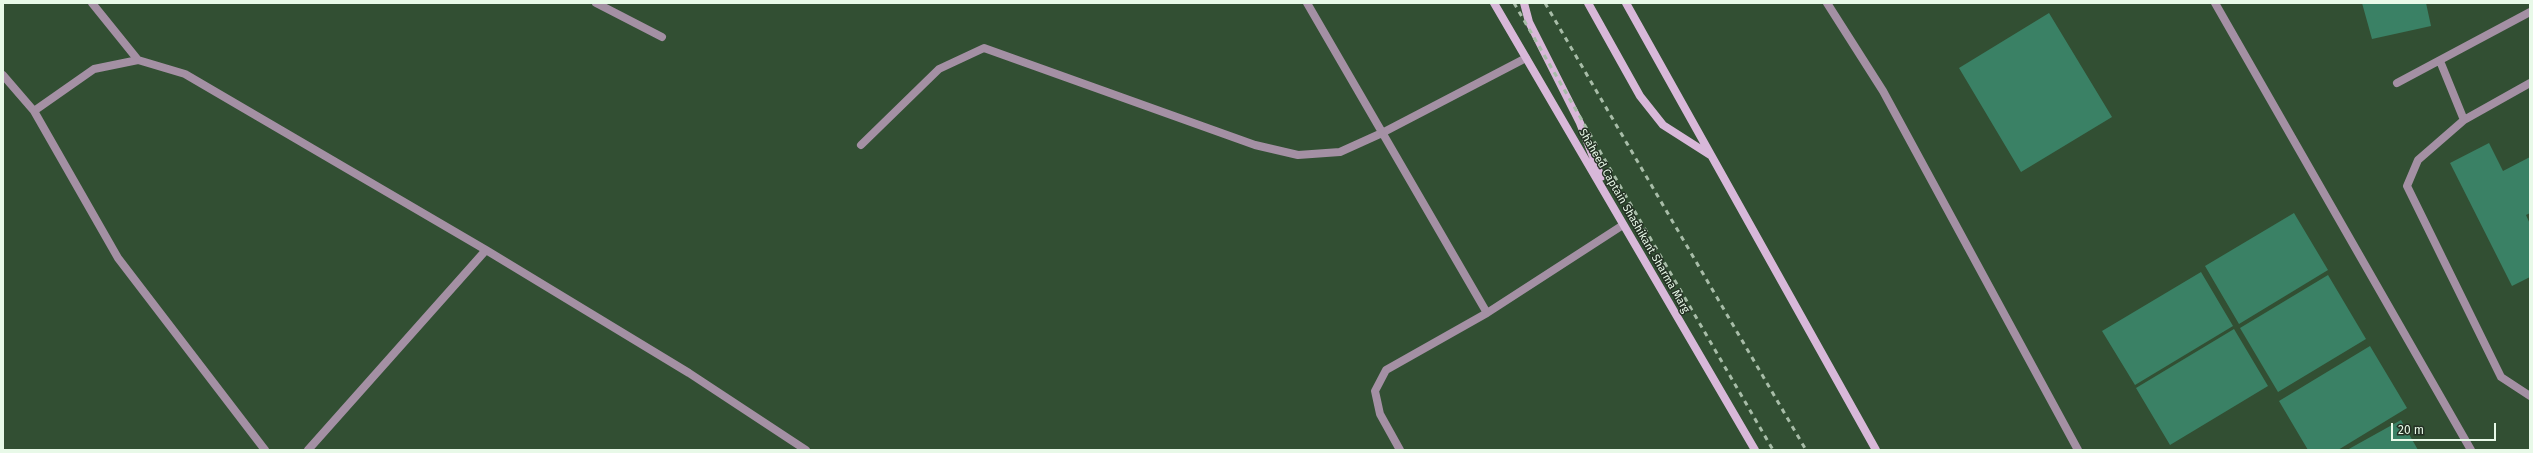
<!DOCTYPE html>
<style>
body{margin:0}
#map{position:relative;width:2533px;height:453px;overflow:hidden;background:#324f33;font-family:"Fira Sans",sans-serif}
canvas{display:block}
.frame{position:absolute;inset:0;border:4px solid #e8f9e8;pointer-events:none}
.scale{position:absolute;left:2391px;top:423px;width:105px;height:18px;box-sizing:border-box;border:2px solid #e8f9e8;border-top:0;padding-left:5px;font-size:12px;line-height:14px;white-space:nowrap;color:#e8f9e8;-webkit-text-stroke:3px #243124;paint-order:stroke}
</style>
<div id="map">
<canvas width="2533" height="453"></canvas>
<div class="frame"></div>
<div class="scale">20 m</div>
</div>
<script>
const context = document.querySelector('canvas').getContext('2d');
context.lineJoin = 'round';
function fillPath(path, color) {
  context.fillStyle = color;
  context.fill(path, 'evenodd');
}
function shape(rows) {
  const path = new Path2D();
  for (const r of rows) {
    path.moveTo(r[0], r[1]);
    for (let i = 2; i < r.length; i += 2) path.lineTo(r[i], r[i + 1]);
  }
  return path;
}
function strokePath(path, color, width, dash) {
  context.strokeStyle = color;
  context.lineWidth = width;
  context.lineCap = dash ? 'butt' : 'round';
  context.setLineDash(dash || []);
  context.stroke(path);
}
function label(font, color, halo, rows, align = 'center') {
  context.font = font + ' "Fira Sans",sans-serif';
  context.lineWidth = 3;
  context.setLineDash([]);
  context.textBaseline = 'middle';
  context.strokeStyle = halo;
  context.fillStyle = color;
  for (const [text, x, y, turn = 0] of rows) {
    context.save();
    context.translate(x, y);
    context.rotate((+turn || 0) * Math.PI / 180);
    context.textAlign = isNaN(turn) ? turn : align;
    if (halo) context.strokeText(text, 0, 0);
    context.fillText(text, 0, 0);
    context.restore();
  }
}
const building = shape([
 [2362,3,2426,3,2431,26,2372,39],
 [2049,13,2112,117,2021,172,1959,68],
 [2489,143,2503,171,2530,157,2530,213,2526,215,2530,224,2530,277,2512,286,2450,163],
 [2294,213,2328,270,2239,324,2205,266],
 [2201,272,2233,326,2135,385,2102,331],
 [2328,275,2366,339,2278,392,2240,328],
 [2234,329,2268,386,2170,445,2136,388],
 [2370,346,2407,408,2338,450,2308,450,2279,401],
 [2401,420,2418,450,2347,450]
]);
const street = shape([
 [92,3,138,60],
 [596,3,662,37],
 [1307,3,1487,313,1623,225],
 [1827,3,1883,91,2078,450],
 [2215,3,2471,450],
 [2440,61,2464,120],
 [3,75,34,111,118,258,265,450],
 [2397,83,2530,12],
 [2530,83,2464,120,2418,160,2407,186,2501,377,2530,396],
 [34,111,94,69,138,60,185,74,486,250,689,373,806,450],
 [861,145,939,69,984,48,1255,145,1298,155,1340,152,1382,133,1526,58],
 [308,450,486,250],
 [1400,450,1380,414,1375,391,1386,370,1487,313]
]);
const secondary = shape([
 [1494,3,1755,450],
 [1524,3,1529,22,1580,123,1601,177],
 [1588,3,1640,96,1663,125,1710,155],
 [1626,3,1876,450]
]);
const rail = shape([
 [1514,3,1773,450],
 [1545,3,1806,450]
]);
const streetNames = [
 ["Shaheed Captain Shashikant Sharma Marg",1634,221,60]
];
fillPath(building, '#3a8165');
strokePath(street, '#a490a4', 8);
strokePath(secondary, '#d8b8d9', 8);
strokePath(rail, '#a8bda8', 3, [5, 5]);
label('11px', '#e8f9e8', '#243124', streetNames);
</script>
